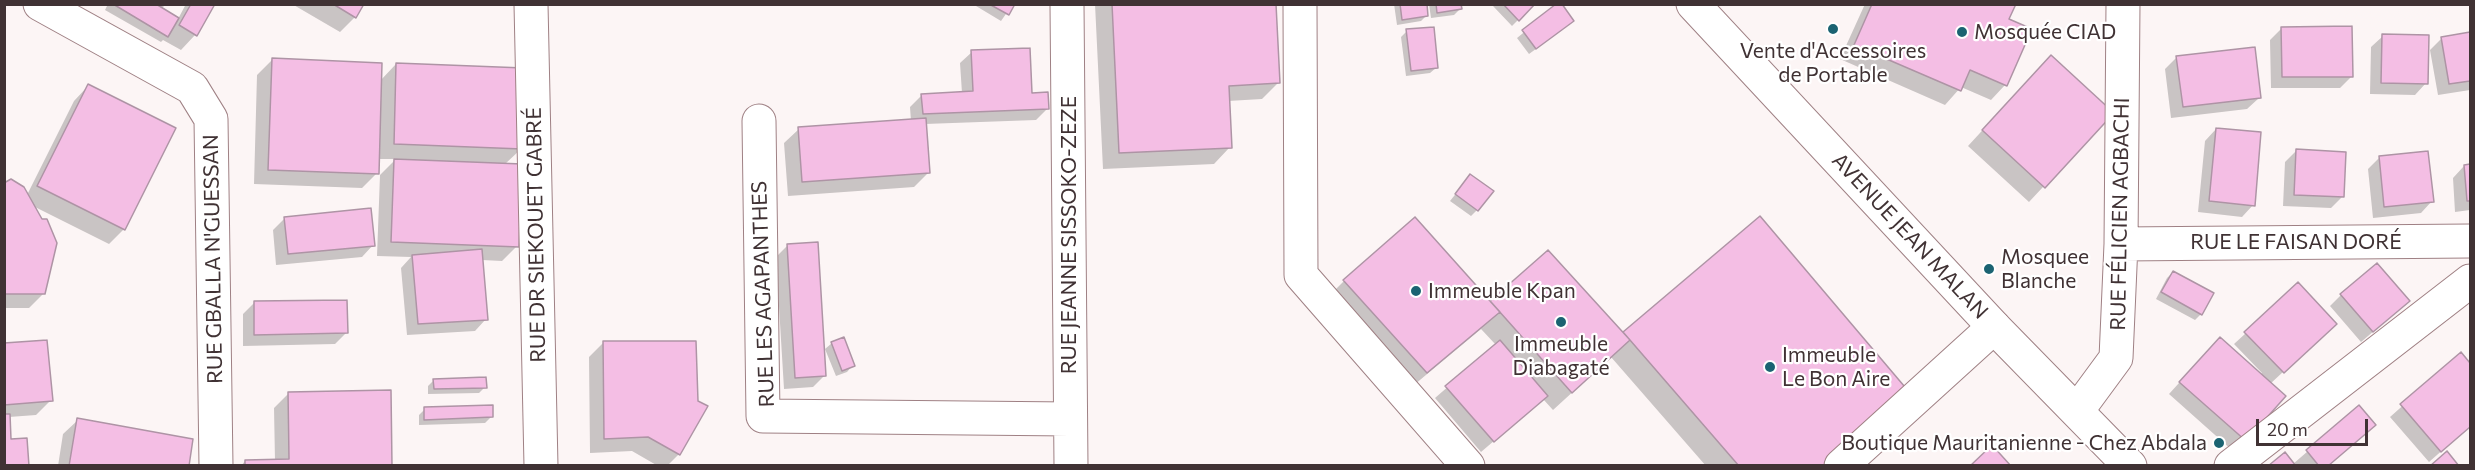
<!DOCTYPE html>
<meta charset="utf-8">
<style>
body{margin:0}
#map{position:relative;width:2475px;height:470px;overflow:hidden;background:#fcf5f5;font-family:Commissioner,sans-serif}
canvas{display:block}
.frame{position:absolute;inset:0;border:6px solid #403234;pointer-events:none}
.scale{position:absolute;left:2256px;top:419px;width:112px;height:27px;box-sizing:border-box;border:3px solid #403234;border-top:0;padding-left:8px;font-size:18px;line-height:21px;white-space:nowrap;color:#403234;-webkit-text-stroke:4px #fff;paint-order:stroke}
</style>
<div id="map">
<canvas width="2475" height="470"></canvas>
<div class="frame"></div>
<div class="scale">20 m</div>
</div>
<script>
const context = document.querySelector('canvas').getContext('2d');
context.lineJoin = 'round';
function fillPath(path, color) {
  context.fillStyle = color;
  context.fill(path, 'evenodd');
}
function shape(rows) {
  const path = new Path2D();
  for (const r of rows) {
    path.moveTo(r[0], r[1]);
    for (let i = 2; i < r.length; i += 2) path.lineTo(r[i], r[i + 1]);
  }
  return path;
}
function strokePath(path, color, width, dash) {
  context.strokeStyle = color;
  context.lineWidth = width;
  context.lineCap = dash ? 'butt' : 'round';
  context.setLineDash(dash || []);
  context.stroke(path);
}
function label(font, color, halo, rows, align = 'center') {
  context.font = font + ' Commissioner,sans-serif';
  context.lineWidth = 4.5;
  context.setLineDash([]);
  context.textBaseline = 'middle';
  context.strokeStyle = halo;
  context.fillStyle = color;
  for (const [text, x, y, turn = 0] of rows) {
    context.save();
    context.translate(x, y);
    context.rotate((+turn || 0) * Math.PI / 180);
    context.textAlign = isNaN(turn) ? turn : align;
    if (halo) context.strokeText(text, 0, 0);
    context.fillText(text, 0, 0);
    context.restore();
  }
}
const shadow = shape([
 [108,4,166,4,161,9,178,19,186,4,213,4,195,35,181,50,163,40,161,42,105,10],
 [292,4,362,4,355,17,340,32],
 [977,4,1013,4,1001,21,976,6],
 [1095,4,1274,4,1278,83,1262,99,1228,101,1230,147,1214,164,1103,169],
 [1394,4,1425,4,1427,15,1421,21,1397,25],
 [1429,4,1460,4,1460,9,1454,15,1431,18],
 [1495,4,1534,4,1512,26,1493,6],
 [1559,4,1566,27,1529,54,1517,38],
 [1865,4,2014,4,2007,20,2005,85,1991,100,1961,87,1945,105,1840,59],
 [2282,28,2352,76,2340,88,2271,88,2270,40],
 [1407,31,1437,67,1430,73,1406,76,1401,37],
 [2470,34,2470,90,2438,95,2430,50,2442,38],
 [2383,36,2426,83,2415,95,2370,94,2371,47],
 [972,52,1048,108,1036,120,925,124,929,172,914,187,788,196,784,143,799,129,911,121,910,107,922,95,962,93,960,63],
 [2177,57,2259,98,2247,109,2171,118,2165,69],
 [272,60,380,81,396,64,521,149,504,165,517,246,502,261,482,260,486,319,475,331,407,335,401,268,411,257,377,256,380,175,396,159,378,159,377,173,362,188,254,184,257,75],
 [2036,72,2112,113,2029,202,1968,146],
 [88,86,124,229,109,244,33,206,44,293,29,308,4,308,4,185,27,195,74,101],
 [2216,129,2253,205,2242,217,2198,212,2205,141],
 [2297,150,2342,197,2331,208,2283,206,2285,162],
 [2380,157,2432,201,2421,213,2373,218,2368,169],
 [2464,166,2470,166,2470,210,2455,212,2453,178],
 [1470,176,1477,210,1471,216,1450,201],
 [1760,218,1827,466,1706,466,1611,357,1553,410,1543,399,1481,452,1435,398,1496,345,1481,329,1408,390,1326,299,1344,281,1490,303,1623,334],
 [284,219,373,245,362,257,276,265,273,230],
 [788,245,824,376,813,387,784,389,776,257],
 [2173,272,2201,314,2195,320,2156,299,2167,278],
 [2341,295,2396,312,2361,342,2330,306],
 [254,303,346,333,335,344,243,346,243,314],
 [2246,333,2323,335,2270,384,2283,396,2233,451,2169,394,2208,351,2260,375,2262,373,2234,344],
 [604,342,679,454,667,466,658,466,632,451,590,453,589,357],
 [832,343,853,365,847,372,836,376,825,349],
 [4,345,51,400,36,415,9,417,4,466],
 [2461,354,2470,366,2470,426,2429,462,2390,417],
 [434,380,485,387,479,393,428,394,428,386],
 [289,393,391,466,241,466,245,461,275,461,274,408],
 [2359,407,2328,466,2270,466,2293,464],
 [425,409,491,417,485,423,419,425,419,415],
 [78,420,187,466,58,466,63,434]
]);
const building = shape([
 [113,4,156,4,179,18,168,37,113,4],
 [191,4,215,4,197,36,179,25,191,4],
 [333,4,364,4,356,18,333,4],
 [989,4,1015,4,1009,15,989,4],
 [1112,4,1276,4,1280,83,1229,86,1232,148,1119,153,1112,4],
 [1400,4,1427,4,1428,16,1402,20,1400,4],
 [1436,4,1461,4,1462,9,1437,13,1436,4],
 [1503,4,1535,4,1519,21,1503,4],
 [1556,4,1562,4,1574,21,1536,49,1522,30,1556,4],
 [1872,4,2016,4,2009,19,2032,29,2007,86,1970,70,1961,91,1854,45,1872,4],
 [2352,26,2353,77,2282,77,2281,27,2352,26],
 [1434,27,1438,68,1411,71,1406,29,1434,27],
 [2470,32,2470,81,2449,84,2441,37,2470,32],
 [2382,34,2429,35,2428,84,2381,83,2382,34],
 [2255,47,2261,98,2183,107,2176,56,2255,47],
 [1030,48,1032,93,1048,92,1049,109,923,114,921,94,973,91,971,50,1030,48],
 [2051,55,2114,113,2045,188,1982,130,2051,55],
 [272,58,382,63,379,174,268,170,272,58],
 [396,63,524,68,522,149,394,144,396,63],
 [88,84,176,128,125,230,37,186,88,84],
 [926,118,930,173,802,182,798,127,926,118],
 [2216,128,2261,132,2255,206,2209,201,2216,128],
 [2296,149,2346,152,2344,197,2294,195,2296,149],
 [2428,151,2434,202,2384,207,2379,156,2428,151],
 [394,159,522,164,519,247,391,242,394,159],
 [2470,164,2470,201,2467,201,2464,165,2470,164],
 [1470,174,1494,191,1478,211,1455,194,1470,174],
 [11,179,24,187,42,219,47,219,57,243,45,294,4,294,4,183,11,179],
 [371,208,375,246,288,254,284,217,371,208],
 [1760,216,1910,393,1827,466,1739,466,1623,332,1760,216],
 [1415,217,1500,312,1427,373,1343,280,1415,217],
 [818,242,826,376,795,378,787,244,818,242],
 [482,249,488,320,418,324,412,255,482,249],
 [1548,250,1630,340,1572,393,1490,301,1548,250],
 [2377,263,2410,301,2373,332,2340,294,2377,263],
 [2173,271,2214,293,2202,315,2161,292,2173,271],
 [2298,282,2337,324,2284,373,2244,332,2298,282],
 [347,300,348,333,254,335,254,301,347,300],
 [844,337,855,366,842,371,831,342,844,337],
 [2220,337,2286,396,2246,441,2179,382,2220,337],
 [47,340,53,401,4,405,4,343,47,340],
 [1500,340,1548,396,1494,442,1445,386,1500,340],
 [603,341,696,341,698,401,708,406,680,455,648,437,604,439,603,341],
 [2461,352,2470,363,2470,427,2441,452,2400,404,2461,352],
 [486,377,487,388,434,389,433,379,486,377],
 [391,390,392,466,245,466,245,460,289,459,288,392,391,390],
 [493,405,493,417,424,420,424,407,493,405],
 [2359,405,2376,425,2328,466,2319,466,2306,450,2359,405],
 [4,414,10,414,11,439,27,438,29,466,4,466,4,414],
 [77,418,193,439,189,466,69,466,77,418],
 [1992,445,2011,466,1970,466,1992,445],
 [2447,451,2459,466,2430,466,2447,451],
 [2285,452,2296,466,2268,466,2285,452]
]);
const minor = shape([
 [40,4,192,88,211,119,216,466],
 [531,4,541,466],
 [1067,4,1071,466],
 [1300,4,1301,275,1468,466],
 [759,121,763,416,1070,419],
 [2121,244,2470,241],
 [2077,411,2116,358,2121,244,2123,4],
 [1841,466,1994,327],
 [2231,466,2470,281]
]);
const secondary = shape([
 [1693,4,1994,327,2130,466]
]);
const markers = [
 [1833,29,6,"#1b6372"],
 [1962,32,6,"#1b6372"],
 [1989,269,6,"#1b6372"],
 [1416,291,6,"#1b6372"],
 [1561,322,6,"#1b6372"],
 [1770,367,6,"#1b6372"],
 [2219,443,6,"#1b6372"]
];
const poiNames = [
 ["Mosquée CIAD",1974,32],
 ["Vente d'Accessoires",1833,51,"center"],
 ["de Portable",1833,75,"center"],
 ["Mosquee",2001,257],
 ["Blanche",2001,281],
 ["Immeuble Kpan",1428,291],
 ["Immeuble",1561,344,"center"],
 ["Diabagaté",1561,368,"center"],
 ["Immeuble",1782,355],
 ["Le Bon Aire",1782,379],
 ["Boutique Mauritanienne - Chez Abdala",2207,443,"right"]
];
const streetNames = [
 ["RUE FÉLICIEN AGBACHI",2120,214,-89],
 ["RUE DR SIEKOUET GABRÉ",536,235,-91],
 ["RUE JEANNE SISSOKO-ZEZE",1069,235,-90],
 ["AVENUE JEAN MALAN",1910,236,47],
 ["RUE LE FAISAN DORÉ",2296,242],
 ["RUE GBALLA N'GUESSAN",213,259,-91],
 ["RUE LES AGAPANTHES",763,294,-92]
];
fillPath(shadow, '#0003');
fillPath(building, '#f4bee4');
strokePath(building, '#ae94a5', 1.5);
strokePath(minor, '#9f8084', 35);
strokePath(secondary, '#9f8084', 35);
strokePath(minor, '#fff', 33);
strokePath(secondary, '#fff', 33);
for (const [x, y, r, color] of markers) {
  const dot = new Path2D();
  dot.arc(x, y, r, 0, 2 * Math.PI);
  context.fillStyle = color;
  context.fill(dot);
  strokePath(dot, '#fff', 2);
}
label('21px', '#403234', '#fff', poiNames, 'left');
label('21px', '#403234', '#fff', streetNames);
</script>
